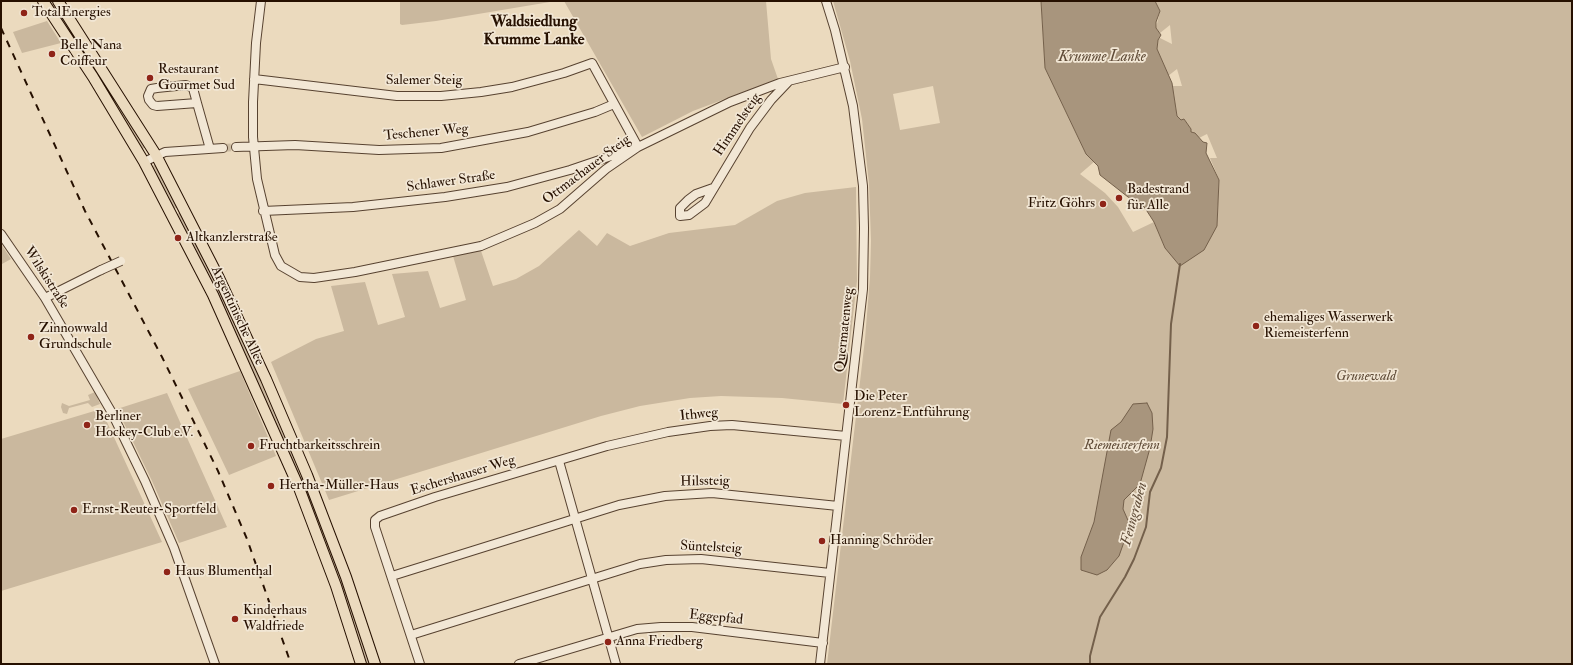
<!DOCTYPE html>
<meta charset="utf-8">
<style>
body{margin:0}
#map{position:relative;width:1573px;height:665px;overflow:hidden;background:#ebdabe;font-family:"IM FELL Double Pica",serif}
canvas{display:block}
.frame{position:absolute;inset:0;border:2px solid #261000;pointer-events:none}
</style>
<div id="map">
<canvas width="1573" height="665"></canvas>
<div class="frame"></div>
</div>
<script>
const context = document.querySelector('canvas').getContext('2d');
context.lineJoin = 'round';
function fillPath(path, color) {
  context.fillStyle = color;
  context.fill(path, 'evenodd');
}
function shape(rows) {
  const path = new Path2D();
  for (const r of rows) {
    path.moveTo(r[0], r[1]);
    for (let i = 2; i < r.length; i += 2) path.lineTo(r[i], r[i + 1]);
  }
  return path;
}
function strokePath(path, color, width, dash) {
  context.strokeStyle = color;
  context.lineWidth = width;
  context.lineCap = dash ? 'butt' : 'round';
  context.setLineDash(dash || []);
  context.stroke(path);
}
function label(font, color, halo, rows, align = 'center') {
  context.font = font + ' "IM FELL Double Pica",serif';
  context.lineWidth = 3.5;
  context.setLineDash([]);
  context.textBaseline = 'middle';
  context.strokeStyle = halo;
  context.fillStyle = color;
  for (const [text, x, y, turn = 0] of rows) {
    context.save();
    context.translate(x, y);
    context.rotate((+turn || 0) * Math.PI / 180);
    context.textAlign = isNaN(turn) ? turn : align;
    if (halo) context.strokeText(text, 0, 0);
    context.fillText(text, 0, 0);
    context.restore();
  }
}
const green = shape([
 [48,1,54,1,146,147,141,150],
 [400,1,556,1,436,21,402,25,400,24],
 [564,1,766,1,771,59,778,79,693,111,642,137],
 [833,1,1041,1,1045,68,1086,154,1094,162,1080,174,1105,193,1118,207,1133,232,1154,222,1165,248,1217,226,1219,180,1210,158,1217,158,1207,134,1199,138,1195,133,1191,132,1191,129,1184,119,1181,120,1177,116,1172,86,1182,86,1177,69,1168,76,1157,49,1158,40,1160,38,1172,44,1170,25,1160,33,1156,28,1160,11,1155,1,1572,1,1572,664,827,664,865,339,870,277,871,241,869,184,862,119,850,61],
 [933,86,940,123,900,130,893,94],
 [47,21,61,43,22,53,13,32],
 [156,164,178,207,174,209,151,167],
 [856,187,857,281,843,404,782,398,721,396,690,398,640,406,601,416,329,500,271,362,316,339,344,331,331,286,365,282,378,325,405,317,392,274,428,271,440,308,466,300,453,256,480,248,493,286,516,279,539,266,579,230,597,246,607,233,630,246,669,233,735,225,777,201,805,193],
 [1136,200,1145,208,1143,211,1138,210,1133,205],
 [181,212,245,341,313,501,309,502,240,342,177,214],
 [1,244,11,259,2,264,1,264],
 [240,371,276,456,229,475,188,389],
 [95,392,100,404,92,407,88,403,69,408,67,414,63,413,61,407,62,403,69,406,90,400,88,395],
 [167,393,227,527,179,543,152,481,117,409],
 [101,409,162,542,1,591,1,439],
 [315,507,333,551,371,664,366,664,341,586,311,509]
]);
const water = shape([
 [1041,1,1155,1,1160,11,1156,22,1156,28,1161,35,1158,40,1157,49,1172,83,1177,116,1181,120,1184,119,1191,129,1191,132,1195,133,1203,142,1207,143,1206,153,1219,180,1217,226,1204,250,1180,266,1165,248,1154,222,1145,208,1139,202,1128,197,1100,175,1098,166,1086,154,1045,68,1041,1],
 [1147,403,1152,413,1153,429,1150,448,1140,484,1124,500,1123,509,1130,525,1119,556,1107,570,1097,575,1081,570,1081,557,1094,522,1111,430,1121,422,1133,404,1147,403]
]);
const stream = shape([
 [1090,664,1090,656,1100,617,1125,577,1134,559,1146,527,1150,492,1161,468,1167,437,1171,324,1180,264]
]);
const minorTunnel = shape([
 [223,148,236,147]
]);
const minor = shape([
 [261,1,256,43,253,102,253,137,257,179,275,255,281,266,300,277,314,278,355,272,481,246,535,223,560,209,606,169,638,147,730,102,780,83,845,67],
 [254,79,397,96,441,96,481,92,512,87,564,73,592,63,638,147],
 [197,103,157,106,153,105,149,100,148,96,151,89,157,88,186,85,193,88,194,92,197,103,210,149],
 [236,147,295,145,379,150,441,148,528,132,595,112,614,104],
 [144,162,165,152,223,148],
 [713,188,696,194,688,200,680,208,680,216,689,215,705,203,750,128,771,100,789,81],
 [263,211,353,207,445,197,507,187,570,170,629,150],
 [1,234,45,298,112,413,145,481,174,548,215,664],
 [45,298,101,270],
 [559,461,616,664],
 [392,576,619,505,665,496,712,493,838,506],
 [411,635,640,564,666,560,701,559,830,573],
 [420,664,375,527,375,520,380,516,435,497,607,446,668,432,710,426,732,425,846,436],
 [519,664,637,629,661,627,692,627,823,643],
 [820,664,863,289,864,228,863,186,853,106,835,30,826,1]
]);
const major = shape([
 [43,1,93,77,144,162,213,295,299,488,336,586,361,664],
 [58,1,156,155,219,278,266,379,307,475,346,577,375,664]
]);
const rail = shape([
 [1,28,85,211,162,357,218,471,247,539,291,664]
]);
const minorBridge = shape([
 [101,270,121,261]
]);
const markers = [
 [24,13,4,"#8f2418"],
 [52,54,4,"#8f2418"],
 [150,78,4,"#8f2418"],
 [1119,198,4,"#8f2418"],
 [1103,204,4,"#8f2418"],
 [178,238,4,"#8f2418"],
 [1256,326,4,"#8f2418"],
 [31,337,4,"#8f2418"],
 [846,405,4,"#8f2418"],
 [87,425,4,"#8f2418"],
 [251,446,4,"#8f2418"],
 [271,486,4,"#8f2418"],
 [74,510,4,"#8f2418"],
 [822,541,4,"#8f2418"],
 [167,572,4,"#8f2418"],
 [235,619,4,"#8f2418"],
 [608,642,4,"#8f2418"]
];
const poiNames = [
 ["TotalEnergies",32,13],
 ["Belle Nana",60,46],
 ["Coiffeur",60,62],
 ["Restaurant",158,70],
 ["Gourmet Sud",158,86],
 ["Badestrand",1127,190],
 ["für Alle",1127,206],
 ["Fritz Göhrs",1095,204,"right"],
 ["Altkanzlerstraße",186,238],
 ["ehemaliges Wasserwerk",1264,318],
 ["Riemeisterfenn",1264,334],
 ["Zinnowwald",39,329],
 ["Grundschule",39,345],
 ["Die Peter",854,397],
 ["Lorenz-Entführung",854,413],
 ["Berliner",95,417],
 ["Hockey-Club e.V.",95,433],
 ["Fruchtbarkeitsschrein",259,446],
 ["Hertha-Müller-Haus",279,486],
 ["Ernst-Reuter-Sportfeld",82,510],
 ["Hanning Schröder",830,541],
 ["Haus Blumenthal",175,572],
 ["Kinderhaus",243,611],
 ["Waldfriede",243,627],
 ["Anna Friedberg",616,642]
];
const streetNames = [
 ["Salemer Steig",424,81],
 ["Himmelsteig",738,125,-56],
 ["Teschener Weg",426,133,-5],
 ["Ottmachauer Steig",587,170,-37],
 ["Schlawer Straße",451,182,-8],
 ["Wilskistraße",46,278,57],
 ["Argentinische Allee",237,316,65],
 ["Quermatenweg",845,330,-84],
 ["Ithweg",699,415,-6],
 ["Eschershauser Weg",463,476,-17],
 ["Hilssteig",705,482,-1],
 ["Süntelsteig",711,548,3],
 ["Eggepfad",716,618,6]
];
const parkNames = [
 ["Grunewald",1366,377],
 ["Riemeisterfenn",1122,446]
];
const waterNames = [
 ["Krumme Lanke",1102,58],
 ["Fenngraben",1135,514,-75]
];
const quarterNames = [
 ["Waldsiedlung",534,23],
 ["Krumme Lanke",534,41]
];
fillPath(green, '#cab89e');
fillPath(water, '#a8957d');
strokePath(water, '#74604b', 1);
strokePath(stream, '#74604b', 2);
strokePath(minorTunnel, '#cdbca2', 8, [8, 4]);
strokePath(minor, '#574230', 10);
strokePath(major, '#261000', 12);
strokePath(minor, '#f2e7d5', 8);
strokePath(major, '#ebdabe', 10);
strokePath(rail, '#261000', 2, [7, 7]);
strokePath(minorBridge, '#574230', 10, []);
strokePath(minorBridge, '#f2e7d5', 8);
for (const [x, y, r, color] of markers) {
  const dot = new Path2D();
  dot.arc(x, y, r, 0, 2 * Math.PI);
  context.fillStyle = color;
  context.fill(dot);
  strokePath(dot, '#f2e7d5', 1.5);
}
label('14px', '#261000', '#f2e7d5', poiNames, 'left');
label('14px', '#261000', '#f2e7d5', streetNames);
label('italic 14px', '#5f4b37', '#f2e7d5', parkNames);
label('italic 15px', '#604c38', '#f2e7d5', waterNames);
label('bold 16px', '#261000', '#f2e7d5', quarterNames);
</script>
